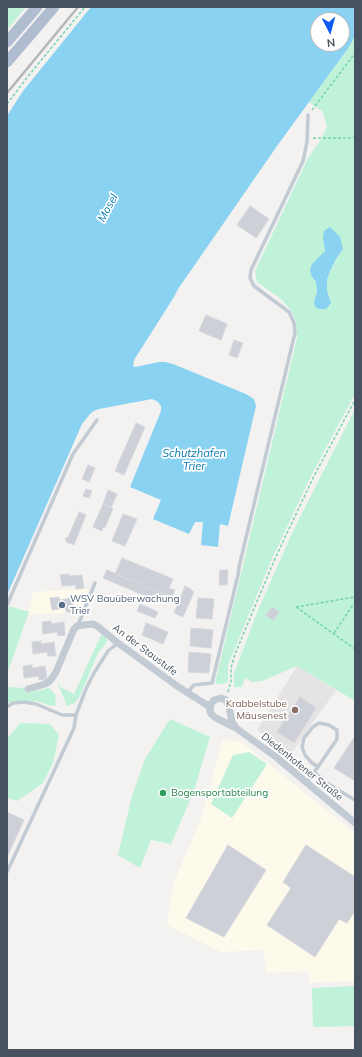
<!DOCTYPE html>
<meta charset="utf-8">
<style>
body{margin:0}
#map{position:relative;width:362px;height:1057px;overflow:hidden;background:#f4f2f1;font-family:Mulish,sans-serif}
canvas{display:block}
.frame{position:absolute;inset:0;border:8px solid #485260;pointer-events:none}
.north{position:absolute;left:310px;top:12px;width:40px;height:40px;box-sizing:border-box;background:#fff;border:1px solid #b6babf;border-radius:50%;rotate:174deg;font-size:11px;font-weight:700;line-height:16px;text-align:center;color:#485260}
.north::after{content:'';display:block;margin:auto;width:14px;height:18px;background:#0f5bf1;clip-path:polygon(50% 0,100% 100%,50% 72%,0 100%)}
</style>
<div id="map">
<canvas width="362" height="1057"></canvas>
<div class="frame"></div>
<div class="north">N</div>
</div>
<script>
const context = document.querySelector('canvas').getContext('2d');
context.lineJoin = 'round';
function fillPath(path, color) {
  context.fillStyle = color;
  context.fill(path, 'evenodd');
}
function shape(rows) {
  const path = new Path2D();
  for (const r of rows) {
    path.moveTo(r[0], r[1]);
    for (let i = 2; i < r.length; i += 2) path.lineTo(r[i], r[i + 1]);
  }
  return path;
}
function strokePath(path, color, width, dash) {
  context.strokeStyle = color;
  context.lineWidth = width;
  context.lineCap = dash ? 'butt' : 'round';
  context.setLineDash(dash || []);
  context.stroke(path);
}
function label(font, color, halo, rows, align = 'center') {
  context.font = font + ' Mulish,sans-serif';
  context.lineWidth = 3.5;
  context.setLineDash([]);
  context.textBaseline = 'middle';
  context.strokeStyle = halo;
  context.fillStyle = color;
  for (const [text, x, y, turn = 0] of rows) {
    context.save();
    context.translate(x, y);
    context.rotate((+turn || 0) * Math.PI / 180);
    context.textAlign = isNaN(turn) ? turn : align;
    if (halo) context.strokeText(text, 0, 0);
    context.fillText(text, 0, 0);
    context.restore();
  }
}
const commercial = shape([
 [88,589,80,612,28,615,33,592],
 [223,739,241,742,355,833,355,981,310,983,308,971,266,973,264,950,221,952,167,925,173,884,201,819]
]);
const education = shape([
 [297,666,336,690,291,754,257,730]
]);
const green = shape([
 [7,7,26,7,7,30],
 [353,38,355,38,355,394,312,474,271,561,228,665,228,681,224,684,219,684,215,683,297,338,296,322,290,309,281,299,257,282,255,271,308,158,320,141,327,127,323,112,309,102,349,47],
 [323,239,343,249,336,259,330,271,327,280,327,291,330,303,314,302,317,292,316,282,312,277,325,251],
 [355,409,355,701,297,666,262,681,252,682,245,678,242,687,234,687,234,673,258,610,293,531],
 [9,606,29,612,7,674,7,611],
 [101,635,106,637,107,642,98,653,80,696,75,703,67,706,58,684,58,681,60,687,74,694],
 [7,687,25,688,26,693,49,688,55,694,56,705,52,706,36,701,7,703],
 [170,719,210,737,194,791,171,844,151,840,140,868,118,855,132,796,145,759],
 [20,723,50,724,59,735,53,763,43,783,17,801,7,798,7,739],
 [249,752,267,764,232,818,211,804,233,755],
 [355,986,355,1026,313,1027,312,988]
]);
const water = shape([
 [91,7,355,7,355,35,349,47,277,146,185,279,178,289,174,297,134,360,133,366,135,367,159,362,165,362,173,364,246,394,254,399,256,406,228,526,220,524,218,547,201,545,203,522,195,522,189,534,153,519,161,500,130,487,161,411,161,406,158,402,152,399,99,409,94,411,90,414,82,424,7,595,7,116,23,91],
 [318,20,342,20,342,44,318,44],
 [330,227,340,237,343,249,336,259,330,271,327,280,327,291,331,303,326,309,319,309,315,307,314,302,317,292,316,282,312,277,310,270,312,264,325,251,323,239,324,231]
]);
const building = shape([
 [250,206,269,219,256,238,237,225,250,206],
 [206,315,227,324,221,340,199,331,206,315],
 [234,340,243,343,237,358,229,355,234,340],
 [136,423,145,427,124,475,115,471,136,423],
 [88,465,95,468,89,482,82,479,88,465],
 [86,489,92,491,89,498,83,496,86,489],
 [108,490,117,494,111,508,103,504,108,490],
 [103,504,113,508,105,528,103,527,102,531,93,527,103,504],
 [79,512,86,515,74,545,66,542,67,541,65,540,66,538,68,538,79,512],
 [123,514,137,519,125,546,112,541,123,514],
 [122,558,173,579,169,588,175,590,172,597,115,574,122,558],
 [107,570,166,595,162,603,103,578,107,570],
 [220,570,228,570,227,585,219,585,220,570],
 [69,574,69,576,82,575,84,588,76,589,76,585,62,586,60,575,69,574],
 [185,586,191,589,191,590,194,592,183,617,174,613,185,586],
 [59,597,59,600,72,598,74,612,66,612,66,608,52,610,50,598,59,597],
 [198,598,214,599,212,619,196,618,198,598],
 [140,604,158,612,155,618,137,611,140,604],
 [272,607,279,612,273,620,266,615,272,607],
 [51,621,51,624,64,622,65,635,58,636,57,632,43,634,42,622,51,621],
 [146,623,168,632,163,644,142,635,146,623],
 [191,628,213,630,211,648,190,646,191,628],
 [41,641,41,644,54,642,56,656,48,656,47,652,33,654,32,642,41,641],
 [189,652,211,654,209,673,188,672,189,652],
 [32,665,32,668,45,666,47,679,39,680,38,676,24,678,23,666,32,665],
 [300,697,316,708,294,743,277,732,300,697],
 [355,736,355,781,334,768,355,736],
 [7,812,24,820,7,857,7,812],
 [228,845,266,870,224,937,186,918,228,845],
 [306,845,355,877,355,911,347,923,339,919,315,957,267,925,291,888,283,882,306,845]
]);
const path = shape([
 [7,104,29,75,85,7],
 [312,110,355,53],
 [313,138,351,138,355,137],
 [296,607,355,649],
 [296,607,355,597],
 [334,633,355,602],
 [228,692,231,681,231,668,235,654,274,561,288,531,315,474,355,400]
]);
const lane = shape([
 [7,605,73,454,97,420],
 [78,625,95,583],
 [187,693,194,685,212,683,238,575,239,567,293,341,295,333,294,323,289,312,254,286,250,278,251,270,303,161,307,142,308,115],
 [7,707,13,703,24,702,36,704,62,715,76,715],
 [314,772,330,785,355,800],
 [307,783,337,739,337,730,329,725,319,723,313,727,304,738,302,747,305,755,311,762,318,767],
 [7,872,74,728,76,715,86,689,94,673,108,651,118,643]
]);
const street = shape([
 [28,689,45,684,50,681,56,672,74,629,77,626,83,625,93,624,97,626,118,643,177,686,210,707],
 [236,728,232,722,229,707,226,700,221,698,214,700,211,704,210,711,211,714,216,718,236,728,276,757,355,823]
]);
const primary = shape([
 [7,42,37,7],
 [7,62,54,7]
]);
const rail = shape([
 [7,93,78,7]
]);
const markers = [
 [62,605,4,"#5c6f8a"],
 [295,710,4,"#8d6e63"],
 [163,793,4,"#2e9e5b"]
];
const serviceNames = [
 ["WSV Bauüberwachung",70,599],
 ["Trier",70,611]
];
const streetNames = [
 ["An der Staustufe",145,650,37],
 ["Diedenhofener Straße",302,767,39]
];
const educationNames = [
 ["Krabbelstube",287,704],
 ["Mäusenest",287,716]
];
const leisureNames = [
 ["Bogensportabteilung",171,793]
];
const waterNames = [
 ["Mosel",108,208,-62],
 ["Schutzhafen",194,454],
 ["Trier",194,467]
];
fillPath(commercial, '#fdfaec');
fillPath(education, '#e5e3e3');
fillPath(green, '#bff2d8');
fillPath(water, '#89d2f2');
fillPath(building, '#cdd0d7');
strokePath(building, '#d5d7dd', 1);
strokePath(path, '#74d3ad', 1.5, [3, 2]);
strokePath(lane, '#c2cad4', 3.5);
strokePath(street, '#c2cad4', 7);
strokePath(primary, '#b0bdd1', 11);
strokePath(rail, '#b3b6bc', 2.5);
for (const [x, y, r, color] of markers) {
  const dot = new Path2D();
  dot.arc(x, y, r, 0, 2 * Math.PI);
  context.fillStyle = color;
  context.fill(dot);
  strokePath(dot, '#fff', 1.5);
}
label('10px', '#4e5e75', '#fff', serviceNames, 'left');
label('10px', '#485260', '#fff', streetNames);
label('10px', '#785e54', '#fff', educationNames, 'right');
label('10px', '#27864d', '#fff', leisureNames, 'left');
label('italic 11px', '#057aaf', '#fff', waterNames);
</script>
